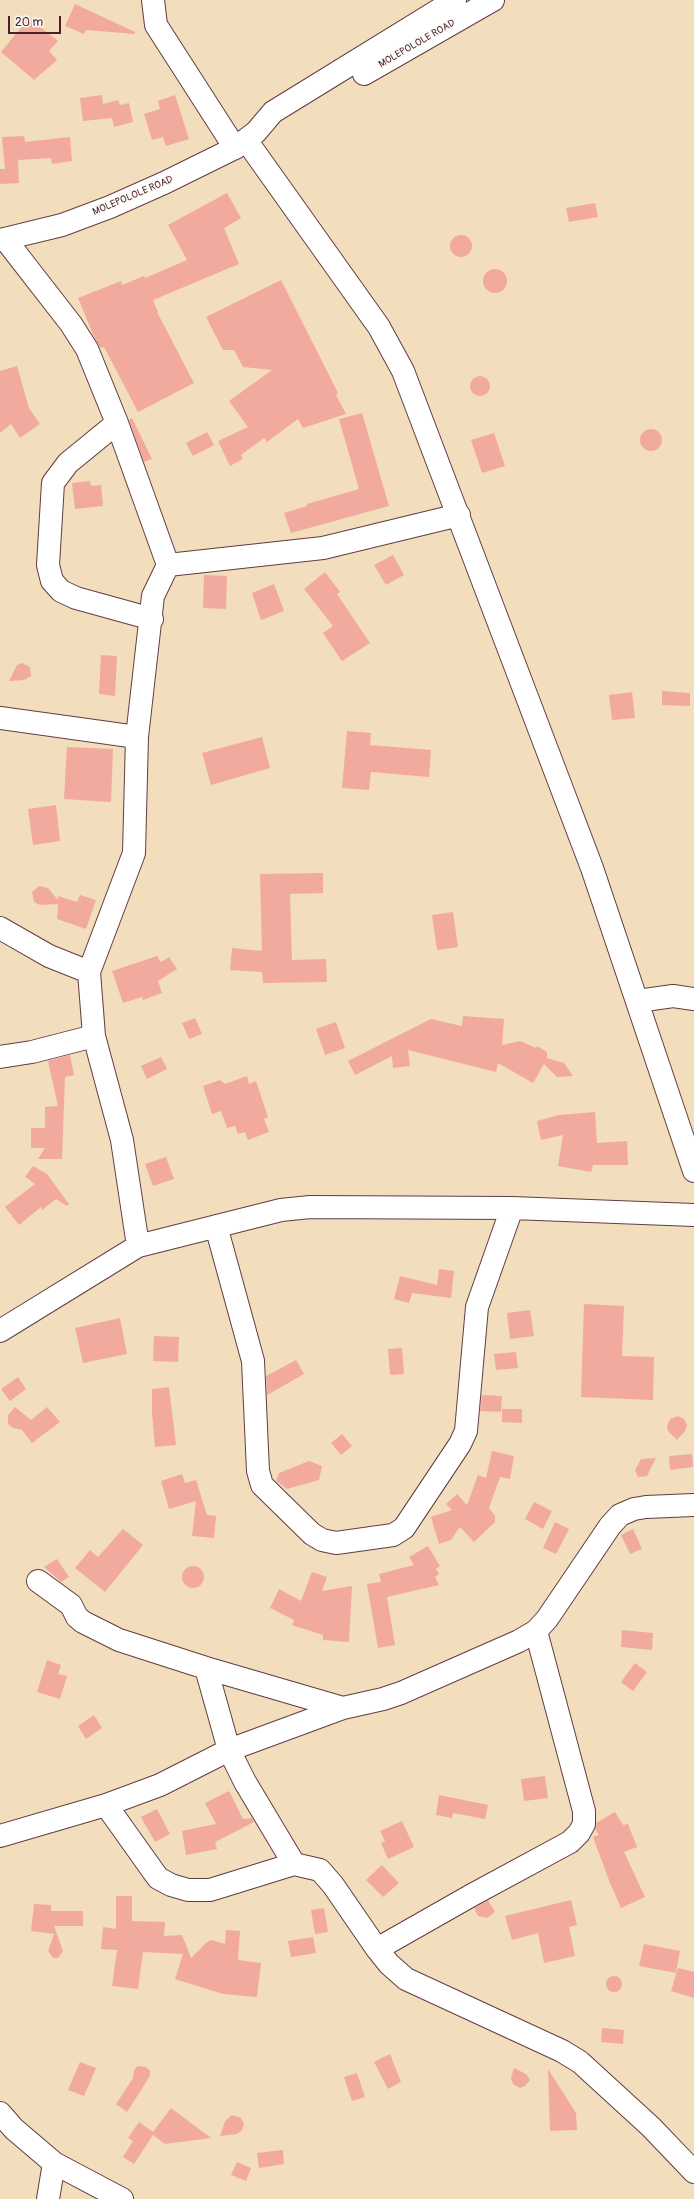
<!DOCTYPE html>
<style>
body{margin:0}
#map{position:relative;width:694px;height:2199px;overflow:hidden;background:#f2ddbd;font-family:Pangolin,sans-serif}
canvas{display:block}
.scale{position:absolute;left:8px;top:16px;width:53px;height:18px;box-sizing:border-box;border:2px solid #4a1f2b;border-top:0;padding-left:5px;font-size:12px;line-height:14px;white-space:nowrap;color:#4a1f2b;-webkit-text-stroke:3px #fdfcf7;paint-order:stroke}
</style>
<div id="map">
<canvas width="694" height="2199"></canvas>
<div class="scale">20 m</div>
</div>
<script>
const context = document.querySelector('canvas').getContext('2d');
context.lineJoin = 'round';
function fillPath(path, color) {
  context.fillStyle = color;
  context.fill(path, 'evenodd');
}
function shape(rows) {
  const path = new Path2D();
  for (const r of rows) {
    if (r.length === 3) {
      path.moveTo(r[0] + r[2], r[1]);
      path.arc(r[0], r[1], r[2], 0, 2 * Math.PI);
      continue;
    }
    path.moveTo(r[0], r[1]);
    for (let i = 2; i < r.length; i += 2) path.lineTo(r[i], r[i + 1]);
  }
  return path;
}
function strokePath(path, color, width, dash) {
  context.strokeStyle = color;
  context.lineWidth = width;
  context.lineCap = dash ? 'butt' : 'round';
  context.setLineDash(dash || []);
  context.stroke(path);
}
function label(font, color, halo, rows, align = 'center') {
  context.font = font + ' Pangolin,sans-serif';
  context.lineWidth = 4;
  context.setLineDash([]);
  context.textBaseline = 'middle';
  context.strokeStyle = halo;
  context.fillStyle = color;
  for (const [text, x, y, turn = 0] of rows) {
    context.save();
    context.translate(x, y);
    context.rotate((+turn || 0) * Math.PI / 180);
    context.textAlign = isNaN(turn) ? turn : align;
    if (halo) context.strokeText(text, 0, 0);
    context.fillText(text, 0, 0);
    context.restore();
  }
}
const building = shape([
 [75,4,135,32,135,34,86,30,84,34,65,26],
 [29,18,58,41,49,51,57,60,34,80,1,52],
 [102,95,103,104,118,100,120,105,129,103,133,122,114,127,112,118,83,121,80,98],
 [175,95,189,139,166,146,163,137,152,140,144,114,160,109,158,101],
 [24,136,25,142,70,137,72,161,52,164,51,158,18,160,19,183,0,184,0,169,5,169,2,137],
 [227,193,241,218,224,228,239,264,153,300,158,312,157,312,194,383,138,412,104,347,100,348,93,334,78,298,121,281,122,285,144,276,145,278,187,260,168,225],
 [595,203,598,217,569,222,566,208],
 [461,246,11],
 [495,281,12],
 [281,280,338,393,336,395,346,414,303,428,298,419,267,442,264,438,241,455,243,459,230,466,218,441,248,427,229,401,272,370,243,367,234,350,223,350,206,317],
 [17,366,29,408,40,424,20,438,11,424,0,433,0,371],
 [480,386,10],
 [362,413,389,506,291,533,284,513,307,506,307,504,359,489,339,419],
 [132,418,152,459,144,462,129,420],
 [651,440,11],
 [207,432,214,445,193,456,186,443],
 [494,433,505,466,482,473,471,440],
 [90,481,91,486,101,485,103,506,75,509,72,483],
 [393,555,404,575,386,585,374,565],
 [325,572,340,592,337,594,370,643,342,661,323,633,333,626,304,589],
 [204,575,227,576,226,609,203,608],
 [274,584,284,611,261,620,252,593],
 [101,655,117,656,115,696,99,694],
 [22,663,30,667,31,676,24,680,9,681,17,665],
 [662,691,690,693,690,706,662,705],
 [632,692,635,718,612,720,609,695],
 [347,731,371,733,370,745,431,750,429,777,371,772,369,790,342,788],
 [262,737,270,768,211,785,202,753],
 [67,747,113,749,111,802,64,799],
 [56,805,60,841,33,845,28,809],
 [323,873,323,893,290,894,292,960,326,959,327,982,263,983,262,972,230,970,232,948,262,951,260,874],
 [39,886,48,888,58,900,58,896,77,902,80,895,96,900,86,929,57,919,58,904,40,905,34,902,32,892],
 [453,912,458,947,437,950,432,915],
 [157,956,161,962,169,957,177,969,158,981,162,993,143,1000,142,997,123,1003,112,971],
 [463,1016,504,1019,502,1045,520,1041,536,1048,537,1046,547,1052,547,1058,564,1063,573,1076,557,1077,544,1064,533,1083,498,1063,496,1072,408,1050,410,1066,393,1068,392,1056,355,1075,348,1061,431,1019,462,1026],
 [195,1018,202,1034,189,1039,182,1023],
 [336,1022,345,1048,325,1055,316,1029],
 [70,1055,74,1075,65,1077,62,1159,38,1159,45,1148,31,1148,31,1128,45,1128,45,1107,58,1106,48,1061],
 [161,1057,167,1069,147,1079,141,1066],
 [247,1076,249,1084,256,1081,268,1117,264,1119,269,1132,248,1140,245,1132,238,1134,235,1126,227,1128,221,1111,212,1114,203,1086,220,1080,225,1084],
 [595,1112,597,1143,627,1141,628,1165,593,1165,591,1172,558,1166,563,1135,541,1140,537,1121,559,1115],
 [166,1157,174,1179,153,1186,145,1164],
 [33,1166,47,1174,69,1204,67,1206,56,1199,42,1210,41,1207,19,1225,5,1207,35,1184,25,1177],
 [439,1269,454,1271,451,1298,412,1293,409,1303,394,1299,400,1276,437,1285],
 [584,1304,624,1306,622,1356,654,1357,653,1400,581,1397],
 [530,1310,534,1336,510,1339,507,1313],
 [120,1318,127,1354,83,1363,75,1328],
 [154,1336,179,1337,178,1362,153,1361],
 [402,1348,404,1374,390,1375,388,1349],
 [516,1352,518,1368,496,1370,494,1354],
 [296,1360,304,1374,267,1395,266,1376],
 [18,1377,26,1389,10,1401,1,1389],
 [169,1387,176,1445,155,1447,152,1413,152,1389],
 [482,1395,502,1396,501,1412,480,1411],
 [15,1407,31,1420,47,1407,60,1422,32,1443,22,1430,13,1428,8,1424,8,1415],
 [502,1409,522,1409,522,1423,502,1422],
 [678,1416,684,1419,687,1425,685,1431,677,1440,668,1431,667,1426,670,1419],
 [342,1434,352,1446,341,1455,331,1443],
 [492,1451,514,1456,510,1479,500,1477,489,1508,495,1516,495,1522,474,1542,460,1527,451,1540,439,1544,431,1517,452,1510,446,1504,457,1494,467,1505,478,1475,486,1478],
 [692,1454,693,1467,670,1470,669,1456],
 [656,1458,647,1476,638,1477,635,1470,641,1459],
 [309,1461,322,1466,319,1480,287,1489,276,1481,279,1473],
 [182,1474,185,1483,196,1480,207,1515,216,1516,214,1538,192,1536,196,1501,169,1509,161,1481],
 [534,1502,552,1511,543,1529,525,1519],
 [555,1522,569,1529,556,1554,543,1548],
 [123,1529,143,1545,105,1592,75,1568,90,1550,98,1557],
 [633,1529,642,1549,630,1554,621,1535],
 [428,1546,440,1566,436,1569,439,1574,435,1577,439,1585,387,1597,395,1645,378,1648,367,1584,381,1582,379,1574,414,1565,409,1557],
 [57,1559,69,1577,61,1582,44,1567],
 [193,1577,11],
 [312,1572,327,1577,322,1591,352,1586,349,1642,323,1640,323,1635,292,1625,294,1620,270,1608,279,1589,301,1601],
 [622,1630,653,1633,652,1650,621,1647],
 [47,1660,61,1665,58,1674,67,1676,60,1699,37,1692],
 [635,1663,647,1672,633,1691,621,1682],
 [94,1715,102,1728,86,1739,78,1726],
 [545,1776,548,1798,524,1801,521,1779],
 [229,1791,243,1819,252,1818,254,1822,215,1842,217,1849,186,1855,182,1831,216,1824,205,1803],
 [439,1795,488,1805,485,1819,453,1813,452,1818,436,1815],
 [157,1809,170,1834,155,1842,141,1817],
 [615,1812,623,1825,628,1824,637,1847,624,1852,645,1897,621,1908,610,1883,593,1837,599,1835,595,1829,596,1823],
 [402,1821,414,1847,388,1859,381,1843,385,1841,380,1831],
 [382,1865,399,1883,383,1897,366,1880],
 [116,1896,132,1896,132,1921,165,1922,164,1936,182,1935,191,1958,207,1942,212,1940,225,1944,226,1930,240,1931,238,1960,261,1963,257,1997,223,1994,175,1979,183,1954,143,1952,138,1989,112,1986,117,1950,101,1949,103,1927,116,1929],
 [488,1900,495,1912,487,1918,478,1916,474,1908],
 [571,1900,577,1925,569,1927,575,1956,544,1963,538,1933,512,1940,505,1916],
 [34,1904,51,1905,51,1911,83,1911,83,1926,54,1926,63,1951,58,1958,53,1958,48,1951,54,1934,31,1931],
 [324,1908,328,1932,315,1934,311,1910],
 [313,1937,316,1953,291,1957,288,1941],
 [644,1944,680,1951,676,1973,639,1966],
 [678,1968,694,1972,694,1998,671,1991],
 [614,1984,8],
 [602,2028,624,2030,623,2044,601,2042],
 [390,2054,401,2082,388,2089,374,2062],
 [80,2062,96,2068,84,2096,68,2090],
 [138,2066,146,2067,150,2071,150,2076,127,2112,116,2104,133,2078,134,2070],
 [514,2068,526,2074,530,2080,525,2086,520,2088,513,2084,511,2078],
 [548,2069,576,2113,577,2130,550,2131],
 [357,2073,365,2097,352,2101,344,2077],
 [171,2108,211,2138,165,2144,153,2135,134,2164,123,2157,133,2141,128,2138,139,2122,153,2132],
 [232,2115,241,2118,244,2124,242,2130,237,2134,220,2136,225,2121],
 [283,2150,284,2164,259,2168,257,2153],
 [237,2162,251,2168,246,2181,231,2175]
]);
const minor = shape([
 [153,0,156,25,235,148],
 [246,140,379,327,403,371,592,868,694,1171],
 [5,239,71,324,87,349,117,423,168,565,153,596,137,737,134,853,89,972,94,1036,122,1140,138,1246],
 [117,423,68,463,53,483,48,565,52,581,61,591,76,598,152,619],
 [168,565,323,548,459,515],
 [0,718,137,737],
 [0,928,49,956,89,972],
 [638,1001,673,996,694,999],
 [0,1057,32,1052,94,1036],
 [216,1226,253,1361,258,1471,262,1485,312,1534,322,1540,336,1543,393,1535,404,1528,460,1444,466,1431,477,1307,512,1208],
 [0,1331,138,1246,281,1210,310,1207,512,1208,694,1215],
 [38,1581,71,1605,77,1617,83,1622,119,1640,206,1668,343,1708],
 [206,1668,229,1750,245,1782,294,1864],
 [106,1805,158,1878,171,1885,188,1890,210,1890,294,1864,320,1870,333,1885,377,1949,389,1964,406,1979,562,2051,580,2062,651,2127,694,2172],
 [0,1836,106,1805,160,1785,229,1750,343,1708,383,1699,401,1693,519,1641,536,1631,547,1619,610,1526,620,1515,634,1509,646,1507,694,1505],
 [377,1949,472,1895,570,1842,579,1833,584,1824,584,1811,536,1631],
 [0,2113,14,2129,54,2163,122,2199],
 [48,2199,54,2163]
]);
const major = shape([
 [364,74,493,0],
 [0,240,62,225,110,207,164,183,235,148,256,132,273,112,455,0]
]);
const streetNames = [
 ["MOLEPOLOLE ROAD",417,44,-30],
 ["MOLEPOLOLE ROAD",133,196,-23]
];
fillPath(building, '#f2aa9f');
strokePath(minor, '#633c41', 24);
strokePath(major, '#633c41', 24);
strokePath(minor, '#fff', 22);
strokePath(major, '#fff', 22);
label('10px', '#4a1f2b', '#fdfcf7', streetNames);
</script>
